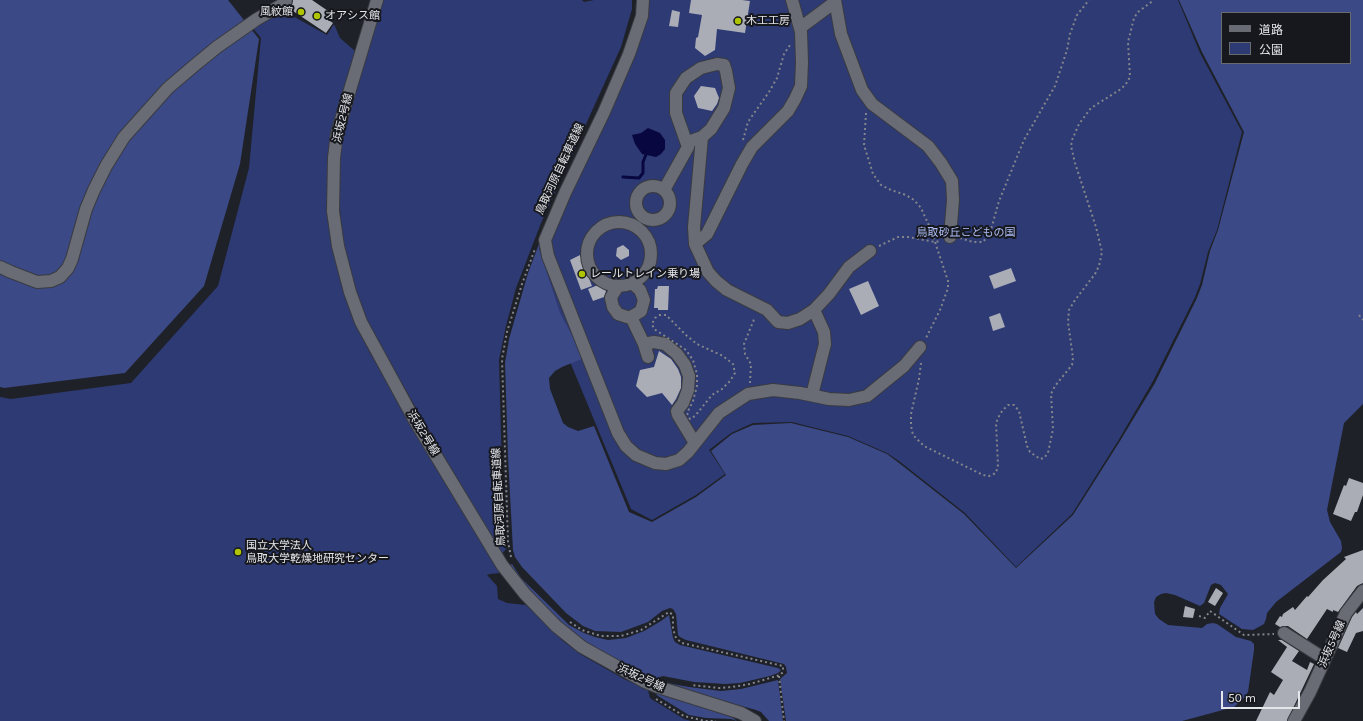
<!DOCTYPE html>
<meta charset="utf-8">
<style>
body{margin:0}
#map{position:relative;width:1363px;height:721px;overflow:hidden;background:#1f2128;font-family:Karla,"Noto Sans JP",sans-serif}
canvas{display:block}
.legend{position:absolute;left:1221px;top:12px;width:130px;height:52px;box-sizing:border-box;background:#16181e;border:1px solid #686a70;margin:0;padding:5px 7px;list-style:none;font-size:12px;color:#e4e6ea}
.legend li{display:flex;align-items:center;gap:8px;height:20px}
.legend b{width:20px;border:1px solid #686a70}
.scale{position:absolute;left:1221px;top:691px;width:79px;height:18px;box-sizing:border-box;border:2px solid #e4e6ea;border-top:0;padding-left:5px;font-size:12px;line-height:14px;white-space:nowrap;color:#e4e6ea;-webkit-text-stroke:3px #16181e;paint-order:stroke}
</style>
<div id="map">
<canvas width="1363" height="721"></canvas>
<ul class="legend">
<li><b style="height:5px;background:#696c74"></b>道路</li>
<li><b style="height:11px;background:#2e3a74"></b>公園</li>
</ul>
<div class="scale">50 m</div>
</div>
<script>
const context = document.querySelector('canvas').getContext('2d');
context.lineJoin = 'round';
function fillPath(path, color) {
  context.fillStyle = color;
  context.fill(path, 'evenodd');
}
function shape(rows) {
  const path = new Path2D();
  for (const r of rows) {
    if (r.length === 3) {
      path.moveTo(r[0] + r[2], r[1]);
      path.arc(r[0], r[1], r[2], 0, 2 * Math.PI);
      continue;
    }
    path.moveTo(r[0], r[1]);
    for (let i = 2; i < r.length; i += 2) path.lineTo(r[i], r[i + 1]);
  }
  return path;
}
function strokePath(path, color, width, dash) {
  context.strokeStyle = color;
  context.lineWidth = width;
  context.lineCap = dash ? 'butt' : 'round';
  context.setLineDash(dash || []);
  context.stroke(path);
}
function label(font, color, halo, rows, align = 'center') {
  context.font = font + ' Karla,"Noto Sans JP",sans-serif';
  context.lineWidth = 4;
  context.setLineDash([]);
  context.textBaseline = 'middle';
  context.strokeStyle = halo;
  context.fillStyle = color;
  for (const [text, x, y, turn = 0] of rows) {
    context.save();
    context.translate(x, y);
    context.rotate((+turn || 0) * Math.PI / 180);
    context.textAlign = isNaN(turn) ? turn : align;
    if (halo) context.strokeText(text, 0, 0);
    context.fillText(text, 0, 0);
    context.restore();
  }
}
const green = shape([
 [383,0,582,0,584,2,594,0,632,0,632,9,621,47,541,223,516,288,506,326,499,360,504,546,506,549,502,554,500,553,371,330,362,308,346,257,343,240,338,190,339,158,350,106],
 [641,0,1178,0,1200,53,1242,132,1217,230,1208,252,1200,284,1195,297,1153,381,1118,441,1072,514,1016,567,965,513,899,461,887,453,848,436,792,422,753,423,731,433,709,450,725,474,696,495,652,520,631,509,556,328,534,268,542,241,624,61],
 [280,9,327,35,334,24,340,38,355,51,338,107,334,126,332,246,342,288,354,320,370,353,500,573,490,574,487,575,497,586,498,599,507,603,526,605,563,641,580,654,624,679,648,690,650,698,653,700,684,719,691,721,0,721,0,397,11,399,131,383,218,286,249,168,261,38,251,26]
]);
const forest = shape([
 [0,0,228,0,259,39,240,164,204,286,125,373,4,388,0,387],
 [1179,0,1363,0,1363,404,1344,423,1327,510,1330,522,1341,541,1342,548,1341,552,1276,602,1267,613,1266,619,1264,624,1253,630,1242,629,1219,614,1220,608,1228,594,1221,585,1215,583,1211,585,1204,603,1200,606,1175,595,1166,593,1161,594,1156,597,1154,602,1155,614,1159,619,1168,625,1202,628,1207,624,1213,623,1217,624,1236,637,1251,641,1254,644,1254,650,1248,692,1244,698,1234,707,1182,721,786,721,780,679,787,673,786,667,784,664,686,640,680,637,678,635,676,614,673,609,670,608,662,611,648,622,621,632,595,631,583,626,566,613,522,567,515,557,513,550,508,457,505,363,509,339,528,273,548,220,633,35,539,249,560,313,584,358,562,367,555,371,549,378,550,389,563,423,568,427,578,431,594,426,629,512,652,522,696,497,726,475,711,451,732,434,753,425,791,423,848,437,887,454,899,463,964,514,1016,568,1073,515,1120,441,1155,383,1197,298,1202,285,1210,251,1218,230,1244,132,1202,52],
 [1222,13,1350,13,1350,63,1222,63],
 [512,564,521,578,569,625,584,633,595,637,608,640,626,638,644,631,661,621,669,615,673,638,675,642,680,645,778,668,781,670,778,673,770,676,740,683,725,684,694,682,663,676,657,678,654,681,599,652,570,632,538,602,520,579,510,565],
 [778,680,783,721,769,721,761,712,756,710,673,687,662,682,689,687,721,691,741,689],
 [655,693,708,708,729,715,737,721,731,719,706,718,689,715,658,696]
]);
const water = shape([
 [648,128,660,133,665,140,665,149,661,154,656,157,642,154,635,144,632,135,641,133]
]);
const stream = shape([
 [623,177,639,178,643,173,643,162,647,152]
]);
const building = shape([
 [293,0,312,0,331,13,327,19,333,23,326,33,290,9,292,5],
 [691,0,742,0,750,1,745,33,717,29,715,50,705,56,695,48,696,38,698,37,702,15,689,13],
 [672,10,680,12,678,27,669,26],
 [701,86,715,88,719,98,717,104,712,111,698,108,694,96],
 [623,245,629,250,629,256,621,260,616,256,617,248],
 [580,255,592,286,581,290,570,260],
 [1011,268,1016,281,994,289,989,276],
 [868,281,879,306,861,315,849,289],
 [603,283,606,291,604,297,593,301,588,289],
 [658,286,669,286,668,310,658,310,658,308,654,308,655,289,657,289],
 [1000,313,1005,327,993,331,989,317],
 [659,351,671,359,678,369,681,377,681,388,676,399,672,405,662,393,647,397,636,386,640,370,654,367],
 [1349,478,1363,483,1363,495,1357,512,1355,512,1351,521,1333,514,1344,485,1346,486],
 [1363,550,1363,583,1357,586,1338,612,1333,610,1333,612,1327,609,1307,639,1288,626,1284,626,1280,627,1275,624,1280,616,1282,617,1283,614,1293,607,1295,610,1307,596,1308,597,1323,580,1346,559,1344,557],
 [1216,588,1223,593,1215,606,1208,602],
 [1185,606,1195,609,1193,618,1183,617],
 [1363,608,1363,631,1356,633,1347,652,1338,648,1352,617,1356,612,1357,614],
 [1278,640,1282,640,1299,651,1292,661,1307,670,1310,662,1314,664,1287,721,1256,721,1270,692,1274,695,1283,680,1271,672,1287,647]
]);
const path = shape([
 [866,113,864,145,873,174,881,185,891,190,906,195,914,200,921,208,931,230,948,281,948,288,940,310,926,338],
 [743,140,748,122,757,109,769,92,777,78,784,54,790,45],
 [960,238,973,242,983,242,990,233,999,201,1024,140,1055,86,1067,50,1070,34,1077,15,1089,0],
 [879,246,898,237,908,237,935,242,940,241],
 [659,315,666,315,687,336,697,344,723,356,733,364,735,373,730,381,722,389,712,395,695,416,690,419,687,413,693,401,697,386,697,374,693,360,686,350,654,329,652,324,655,318,659,315],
 [1359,315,1363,320],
 [921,363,919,379,911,414,911,426,913,435,924,446,983,475,989,476,996,473,998,465,996,423,1000,414,1003,410,1008,405,1014,405,1019,411,1027,446,1030,452,1040,459,1044,458,1048,453,1053,429,1051,394,1055,386,1072,365,1073,358,1068,322,1069,310,1075,300,1095,274,1099,266,1102,252,1096,227,1075,163,1071,146,1072,140,1079,124,1091,108,1121,89,1126,84,1130,77,1128,42,1134,18,1138,12,1154,0],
 [750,383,751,364,745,354,744,344,755,317],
 [511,557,508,542,502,359,507,332,522,284,535,249],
 [1199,616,1205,618,1210,611,1244,635,1274,634],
 [570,622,582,630,601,636,621,636,641,630,669,612,673,615,673,629,676,638,682,643,783,666,783,672,780,675,750,684,732,687,719,688,691,685],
 [779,676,784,721],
 [656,699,684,716,705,721,716,721]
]);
const minor = shape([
 [377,0,337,133,334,158,333,211,338,246,350,292,361,322,415,421,502,565,525,594,556,626,582,647,645,682,655,686,741,713,755,721],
 [643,0,642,16,629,54,604,112,565,193,545,240,548,256,618,433,626,446,636,455,655,463,666,464,679,460,688,452,719,413,748,394,773,390,800,393,829,399,849,400,867,396,904,366,920,347],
 [835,0,841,34,862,90,872,104,928,146,941,163,952,181,953,200,950,237],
 [800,28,835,2],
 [702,137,694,227,695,244,708,272,716,281,727,290,767,310,778,322,788,323,800,319,814,310,829,294,849,267,870,251],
 [653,203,17],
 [664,190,688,147,676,113,676,93,686,78,701,68,717,64,724,65,726,71,729,88,724,108,711,129,702,137,691,141,686,140],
 [619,254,32],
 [695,244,707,234,742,164,752,147,788,111,795,99,801,86,802,62,801,32,792,0],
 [0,267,11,272,37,282,51,281,60,277,68,268,72,259,86,209,94,190,106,166,124,137,168,88,195,65,217,47,257,19,285,3,286,0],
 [618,286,613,294,611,298,613,307,618,314,627,317,631,317,641,311,644,300,640,290,632,283],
 [631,317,644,344,648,357],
 [644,344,654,342,665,344,677,354,685,365,689,376,688,390,683,403,677,411,678,415,695,443],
 [812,395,825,344,824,332,814,310],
 [1284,633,1325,659],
 [1294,721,1310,692,1346,613,1363,591]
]);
const markers = [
 [301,12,4,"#b0c501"],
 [317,16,4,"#b0c501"],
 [738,21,4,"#b0c501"],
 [582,274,4,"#b0c501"],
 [238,552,4,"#b0c501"]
];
const poiNames = [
 ["風紋館",293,12,"right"],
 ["オアシス館",325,16],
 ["木工工房",746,21],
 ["レールトレイン乗り場",590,274],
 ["国立大学法人",246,546],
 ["鳥取大学乾燥地研究センター",246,559]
];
const streetNames = [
 ["浜坂2号線",343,118,-76],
 ["鳥取河原自転車道線",560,169,-65],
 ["浜坂2号線",423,433,59],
 ["鳥取河原自転車道線",499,497,-93],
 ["浜坂5号線",1332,644,-66],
 ["浜坂2号線",641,678,25]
];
const parkNames = [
 ["鳥取砂丘こどもの国",966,233]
];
fillPath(green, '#2e3a74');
fillPath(forest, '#3b4986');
fillPath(water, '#080740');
strokePath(stream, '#080740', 3);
fillPath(building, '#aaadb6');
strokePath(minor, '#393b41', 14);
strokePath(path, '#83858b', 2, [2, 3]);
strokePath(minor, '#696c74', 12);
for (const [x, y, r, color] of markers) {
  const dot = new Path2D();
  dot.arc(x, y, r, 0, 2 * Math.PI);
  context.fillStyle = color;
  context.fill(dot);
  strokePath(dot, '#16181e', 1.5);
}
label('11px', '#e4e6ea', '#16181e', poiNames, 'left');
label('11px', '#e4e6ea', '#16181e', streetNames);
label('11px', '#aebef5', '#16181e', parkNames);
</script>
